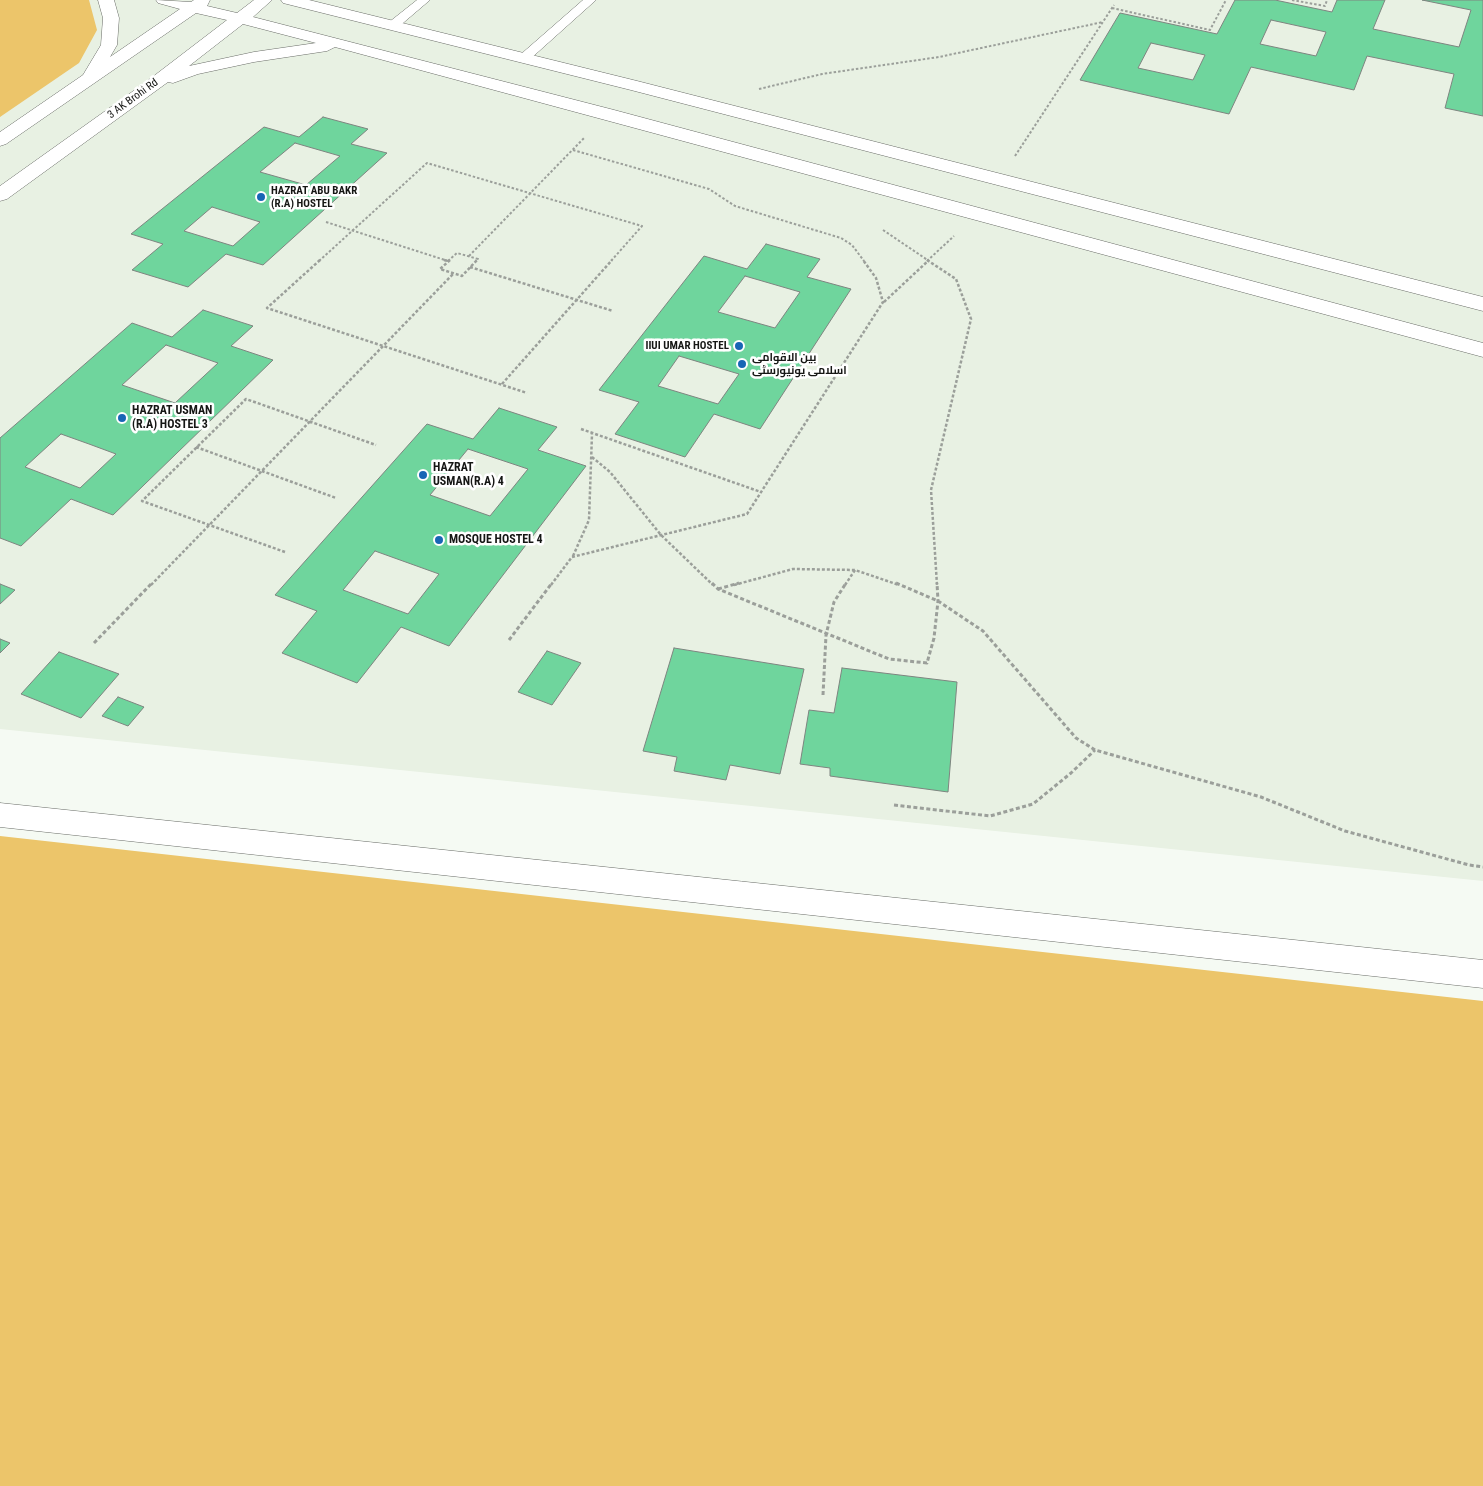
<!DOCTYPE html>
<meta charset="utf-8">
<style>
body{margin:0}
canvas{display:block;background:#f5faf3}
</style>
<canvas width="1483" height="1486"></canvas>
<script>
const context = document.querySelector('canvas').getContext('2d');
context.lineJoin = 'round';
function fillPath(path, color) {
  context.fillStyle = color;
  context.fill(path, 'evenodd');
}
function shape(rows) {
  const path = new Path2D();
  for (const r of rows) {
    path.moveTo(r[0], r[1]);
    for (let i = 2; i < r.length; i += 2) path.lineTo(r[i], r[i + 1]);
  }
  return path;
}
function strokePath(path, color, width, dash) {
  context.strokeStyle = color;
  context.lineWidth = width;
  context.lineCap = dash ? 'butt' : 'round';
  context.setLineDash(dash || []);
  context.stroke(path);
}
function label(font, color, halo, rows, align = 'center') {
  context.font = font + ' "Roboto Condensed",Cairo,sans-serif';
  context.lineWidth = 5;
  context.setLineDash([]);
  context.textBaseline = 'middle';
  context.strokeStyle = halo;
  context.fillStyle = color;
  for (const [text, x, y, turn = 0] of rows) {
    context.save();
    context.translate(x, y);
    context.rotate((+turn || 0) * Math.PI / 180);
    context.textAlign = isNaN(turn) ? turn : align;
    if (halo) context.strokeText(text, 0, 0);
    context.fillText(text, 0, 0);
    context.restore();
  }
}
const built = shape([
 [0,0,1483,0,1483,881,0,729]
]);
const green = shape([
 [0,0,89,0,97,30,79,63,0,117],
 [0,836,1483,1001,1483,1486,0,1486]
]);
const building = shape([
 [1235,0,1275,0,1332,12,1337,0,1385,0,1373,29,1459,47,1471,10,1422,0,1483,0,1483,116,1445,108,1454,74,1367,56,1354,90,1251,67,1229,114,1080,80,1120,13,1217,34,1235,0],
 [1271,20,1326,32,1316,56,1260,44,1271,20],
 [1151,43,1205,55,1193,80,1138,68,1151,43],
 [323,117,368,129,351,144,387,153,263,265,226,254,188,287,132,270,163,244,131,234,264,127,299,137,323,117],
 [295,143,340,156,306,185,260,172,295,143],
 [212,207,260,222,233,246,184,231,212,207],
 [766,244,820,259,807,277,851,289,760,429,714,414,685,457,615,434,639,402,599,390,704,256,747,269,766,244],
 [745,276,800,292,775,328,718,312,745,276],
 [679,356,739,374,718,404,658,386,679,356],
 [203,310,253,326,231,346,273,360,113,515,71,499,21,546,0,538,0,438,132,323,172,337,203,310],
 [166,345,218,363,175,403,122,385,166,345],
 [61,434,89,444,116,454,80,488,25,467,61,434],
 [499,408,557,427,538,450,586,466,449,646,401,627,357,683,282,653,317,611,275,595,427,424,473,439,499,408],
 [468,449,528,469,490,516,430,495,468,449],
 [375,551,439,574,408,614,343,590,375,551],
 [0,584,15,590,0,604,0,584],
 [0,639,10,643,0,653,0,639],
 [674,648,804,669,780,774,730,765,726,780,674,771,677,757,643,751,674,648],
 [547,651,581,663,552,705,518,692,547,651],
 [59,652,119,674,81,718,21,694,59,652],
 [842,668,957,682,948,792,830,776,830,768,800,764,809,710,834,713,842,668],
 [118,697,144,707,128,726,102,716,118,697]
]);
const pathFar2 = shape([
 [1292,0,1325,6,1327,0],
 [1112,8,1210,30,1226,0],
 [759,89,822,74,939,57,1103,22],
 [573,150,709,189,735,206,841,238,852,245,864,261],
 [1015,156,1114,5],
 [326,222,448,261],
 [883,230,929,261],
 [469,256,585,137],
 [319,261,427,163,642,226,611,261],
 [448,261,457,253,478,259,476,261],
 [927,261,954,236]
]);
const pathFar1 = shape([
 [320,260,267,308,527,393],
 [444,260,448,261],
 [450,260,440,269,462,276,477,260],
 [927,260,956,279,971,319,931,490,937,585],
 [470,267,613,311],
 [884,302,929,260],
 [502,384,612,260],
 [581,429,761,492],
 [196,447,336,498],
 [592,457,610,472,661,535,713,585],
 [285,552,142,501,246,399,376,445],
 [573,556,589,520,592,434],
 [151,585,454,273],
 [551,585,572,557,747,514,883,302,876,278,863,260],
 [734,585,793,569,855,570,899,585],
 [845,585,855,570]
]);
const path = shape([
 [712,583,718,589,889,659,927,663,934,638,938,601,937,583],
 [896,583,938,601,983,631,1076,738,1095,750,1261,797,1345,831,1469,865,1483,867],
 [718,589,739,583],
 [509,640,552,583],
 [94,643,152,583],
 [823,695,826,635,834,602,846,583],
 [894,805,990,816,1033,804,1071,773,1095,750]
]);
const service = shape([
 [417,0,430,0,396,29,388,29,386,26,388,23,417,0],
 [583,0,596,0,528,61,520,61,518,58,520,55,583,0]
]);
const minor = shape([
 [0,803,1483,960,1483,988,0,827,0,803]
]);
const tertiary = shape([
 [98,0,114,0,119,18,117,45,110,57,180,9,158,3,156,0,191,2,194,0,210,0,207,6,237,13,254,0,272,0,253,17,614,110,1483,343,1483,357,335,47,327,51,254,62,198,74,173,83,168,82,7,199,0,201,0,186,146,82,227,20,196,13,6,144,0,146,0,132,83,75,101,45,103,18,98,0],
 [243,24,316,43,254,52,189,66,243,24],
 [281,0,309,0,637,81,1483,297,1483,311,631,90,283,3,281,0]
]);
const markers = [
 [261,197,5,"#1866b5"],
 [739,346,5,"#1866b5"],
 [742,364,5,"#1866b5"],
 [122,418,5,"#1866b5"],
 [423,475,5,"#1866b5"],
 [439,540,5,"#1866b5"]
];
const farStreetnames = [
 ["3 AK Brohi Rd",133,99,-36]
];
const farPoinames = [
 ["HAZRAT ABU BAKR",271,191],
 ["(R.A) HOSTEL",271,204],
 ["IIUI UMAR HOSTEL",729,346,"right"],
 ["بین الاقوامی",752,358],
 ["اسلامی یونیورسٹی",752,371]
];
const poiNames = [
 ["HAZRAT USMAN",132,411],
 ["(R.A) HOSTEL 3",132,425],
 ["HAZRAT",433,468],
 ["USMAN(R.A) 4",433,482],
 ["MOSQUE HOSTEL 4",449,540]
];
fillPath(built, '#e8f1e3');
fillPath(green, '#ecc56a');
fillPath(building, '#6fd59d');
strokePath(building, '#7e8580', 1);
strokePath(service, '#6a6d68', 1);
strokePath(minor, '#6a6d68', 1);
strokePath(tertiary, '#6a6d68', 1);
strokePath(pathFar2, '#9b9f9a', 2, [2.5, 2]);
strokePath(pathFar1, '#9b9f9a', 2.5, [3, 2]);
strokePath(path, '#9b9f9a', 3, [4, 2.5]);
fillPath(service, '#fff');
fillPath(minor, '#fff');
fillPath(tertiary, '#fff');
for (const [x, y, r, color] of markers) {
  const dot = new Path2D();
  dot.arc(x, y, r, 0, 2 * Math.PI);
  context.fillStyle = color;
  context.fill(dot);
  strokePath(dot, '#fff', 2);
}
label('11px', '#151614', '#fff', farStreetnames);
label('bold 11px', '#151614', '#fff', farPoinames, 'left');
label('bold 12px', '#151614', '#fff', poiNames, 'left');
</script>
